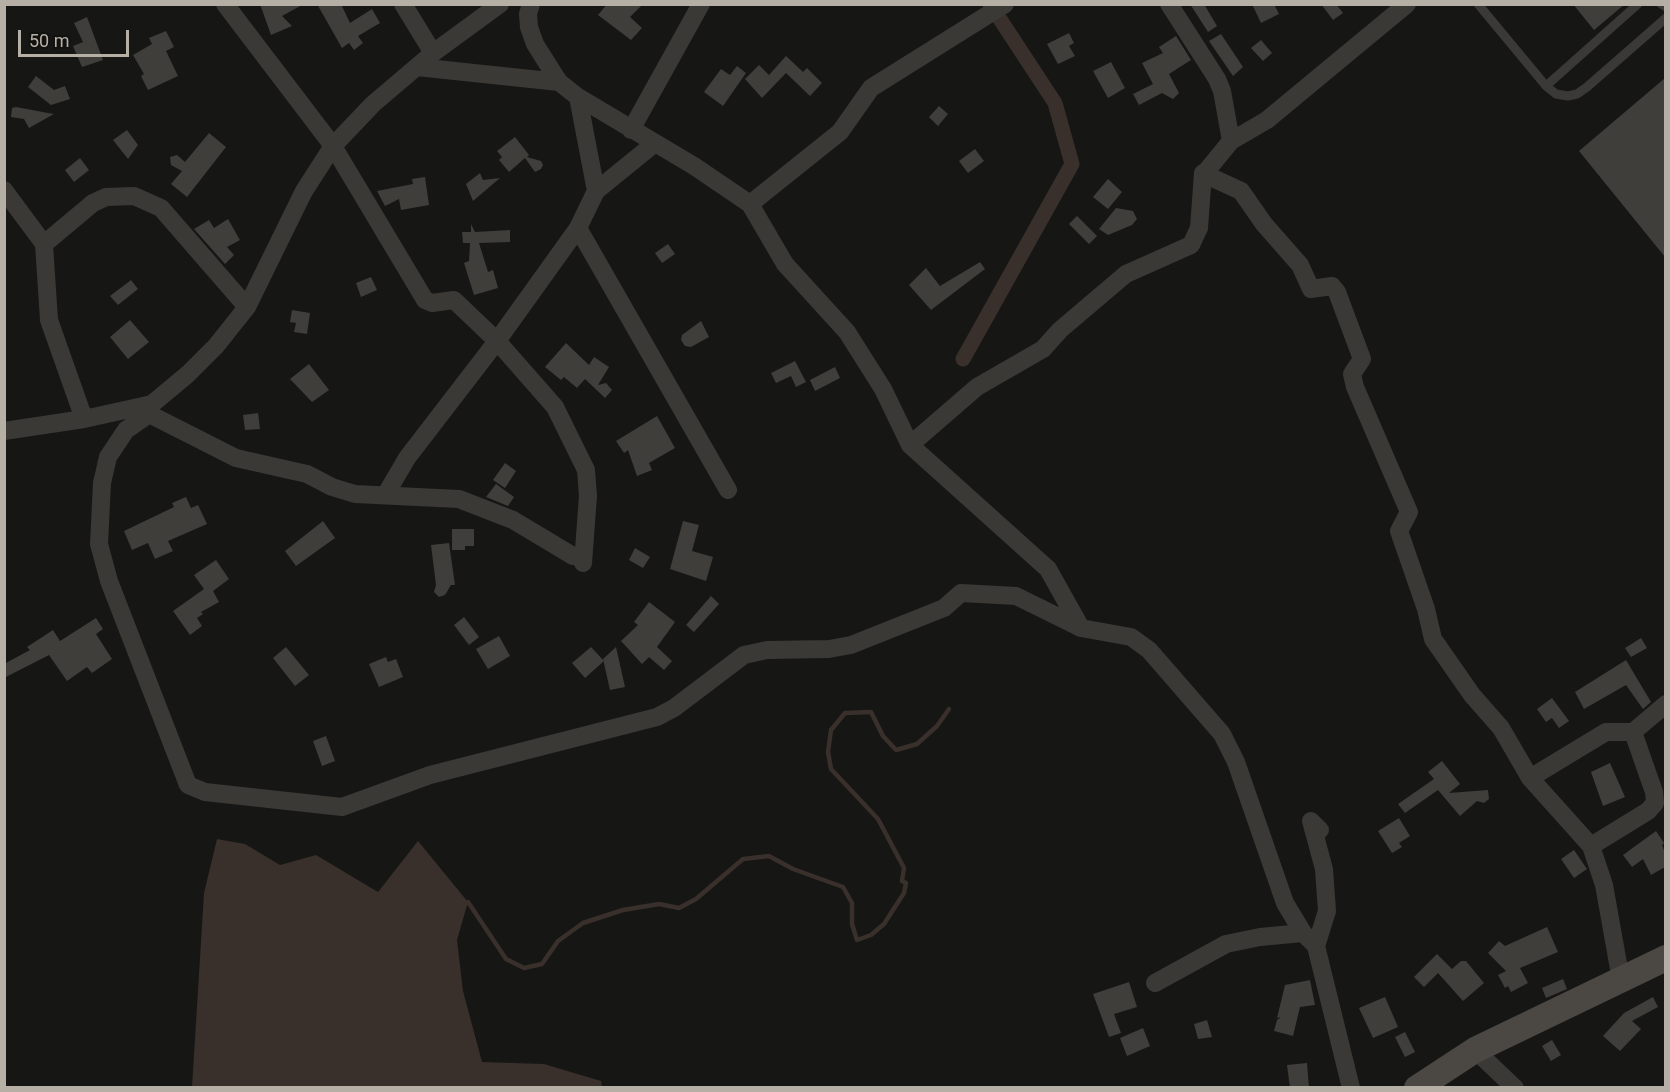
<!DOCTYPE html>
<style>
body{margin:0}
#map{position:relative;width:1670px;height:1092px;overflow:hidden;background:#161614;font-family:Roboto,sans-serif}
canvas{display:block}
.frame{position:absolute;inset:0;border:6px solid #b6afa6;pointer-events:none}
.scale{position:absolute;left:18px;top:30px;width:111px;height:27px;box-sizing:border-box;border:3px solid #b6afa6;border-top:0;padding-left:8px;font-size:18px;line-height:21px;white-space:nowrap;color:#b6afa6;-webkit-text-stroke:4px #11110f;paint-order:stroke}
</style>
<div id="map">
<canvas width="1670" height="1092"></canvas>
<div class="frame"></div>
<div class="scale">50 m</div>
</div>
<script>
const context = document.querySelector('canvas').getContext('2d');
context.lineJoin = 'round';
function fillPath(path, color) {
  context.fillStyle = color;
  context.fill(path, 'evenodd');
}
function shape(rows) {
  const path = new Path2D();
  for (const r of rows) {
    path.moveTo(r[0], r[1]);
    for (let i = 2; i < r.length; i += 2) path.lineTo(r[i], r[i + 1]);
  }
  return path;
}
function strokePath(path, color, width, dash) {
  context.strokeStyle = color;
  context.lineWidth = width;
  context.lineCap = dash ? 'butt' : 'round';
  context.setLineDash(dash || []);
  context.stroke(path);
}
const water = shape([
 [217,839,245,844,280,865,316,855,378,892,418,841,468,902,457,940,463,991,482,1062,544,1064,601,1081,602,1087,192,1087,204,893]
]);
const stream = shape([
 [468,902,506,959,524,968,542,964,558,941,583,923,623,910,659,904,679,908,696,899,743,859,769,856,793,869,843,887,852,903,852,924,857,940,871,935,884,924,904,893,906,883,902,881,904,868,878,819,831,769,828,752,831,730,845,713,871,712,883,736,896,750,917,744,937,726,949,709]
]);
const canal = shape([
 [963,359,1072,164,1055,103,990,4]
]);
const building = shape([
 [260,4,304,4,282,16,292,26,271,35],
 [317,4,341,4,350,23,372,9,380,23,358,36,363,43,354,50,349,43,342,48],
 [607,4,643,4,630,17,642,28,631,40,598,15],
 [1190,4,1204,4,1217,26,1208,32],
 [1252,4,1274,4,1279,14,1261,23],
 [1321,4,1336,4,1343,13,1333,20],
 [1573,4,1625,4,1594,30],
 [87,17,103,60,82,67,73,46,83,42,74,23],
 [166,31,174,47,166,51,178,76,148,90,141,76,144,74,133,55,152,44,149,38],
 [1069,33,1074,43,1069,46,1075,56,1058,64,1047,44],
 [1221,34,1243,67,1233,76,1209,41],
 [1176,36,1191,60,1169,74,1179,93,1173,99,1162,93,1139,105,1133,94,1153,84,1142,63,1163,53,1159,47],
 [1261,40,1272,53,1263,61,1251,48],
 [786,56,803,72,807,68,822,83,810,96,786,73,762,98,745,79,759,65,769,75],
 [1111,62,1125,88,1108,98,1093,71],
 [737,66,746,73,723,106,704,92,721,69,730,75],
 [36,76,54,90,65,86,70,99,51,105,28,87],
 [1665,78,1665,257,1579,151],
 [939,106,948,114,938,126,929,117],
 [16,107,48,113,54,114,29,128,24,119,11,117,12,108],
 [127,130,138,145,128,159,113,140],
 [209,133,226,147,187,197,171,184,182,171,171,165,170,157,177,155,185,162],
 [515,137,529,155,527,157,541,161,543,165,541,169,535,172,525,158,509,172,499,160,502,157,497,151],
 [975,149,984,161,968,173,959,161],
 [80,158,89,170,74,182,65,170],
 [480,173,483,180,500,178,473,201,466,184],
 [425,177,429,205,401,210,399,199,385,206,377,191,413,184,412,179],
 [1108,179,1122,192,1108,209,1093,197],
 [1116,208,1133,211,1137,219,1132,225,1108,235,1099,229],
 [1077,216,1097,236,1089,244,1069,224],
 [228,219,240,240,227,247,234,255,225,264,194,229,209,220,214,228],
 [471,224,475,232,510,230,510,242,479,243,488,272,493,270,498,288,474,295,464,263,469,261,470,243,463,243,462,232,471,232],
 [668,244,675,254,662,263,655,253],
 [980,262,985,269,931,310,909,285,926,268,940,286],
 [371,277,377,290,361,297,356,283],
 [131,280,138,289,118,305,110,296],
 [292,310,310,313,307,334,294,332,296,323,290,322],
 [130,320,149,342,128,359,110,337],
 [701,321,709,337,691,347,685,346,681,340,682,335],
 [566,343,589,365,594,357,609,367,598,385,606,383,612,390,605,398,585,379,577,388,564,377,561,380,545,367],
 [795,361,806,382,796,387,791,376,776,383,771,373],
 [309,364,329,390,312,402,290,379],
 [835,367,840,378,815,391,810,380],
 [258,413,260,429,245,430,243,415],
 [657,416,675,448,649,463,652,470,637,476,628,450,624,453,616,441],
 [505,463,516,471,505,488,493,480],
 [496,484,514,497,508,506,486,497],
 [186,497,191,508,198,505,207,524,168,541,173,551,155,559,148,543,132,550,124,531,174,507,172,503],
 [323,521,335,538,296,566,285,551],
 [683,521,699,525,692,551,713,557,706,581,670,569],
 [452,529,474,529,474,546,465,546,465,550,452,550],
 [449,543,455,585,451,585,445,595,439,597,434,592,436,585,431,545],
 [635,548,650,557,643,568,629,560],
 [216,560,229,579,213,591,219,602,201,612,203,614,197,618,202,626,190,635,173,611,204,589,194,575],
 [711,596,719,604,694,632,686,625],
 [649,602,675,622,657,647,672,661,664,670,649,657,642,664,621,641,638,625,634,622],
 [464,617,479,637,469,645,454,625],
 [96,618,103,629,96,634,112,659,92,673,87,667,67,681,49,655,4,678,4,664,30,650,27,647,53,630,60,641],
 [499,636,510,656,488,669,476,649],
 [1641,638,1647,648,1631,657,1625,648],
 [286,647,309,675,295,686,273,658],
 [591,647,604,661,585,678,572,663],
 [616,647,625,687,610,690,603,659],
 [386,657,388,662,396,659,403,677,379,687,369,664],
 [1626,660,1651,702,1643,709,1626,685,1584,709,1575,692],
 [1552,698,1569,721,1559,728,1552,718,1546,722,1537,709],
 [326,736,335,761,322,766,313,741],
 [1442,761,1460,784,1449,793,1488,790,1489,799,1484,803,1477,801,1460,816,1438,790,1405,813,1398,804,1434,779,1428,772],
 [1610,763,1625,797,1603,806,1591,772],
 [1399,818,1410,836,1399,843,1402,847,1392,853,1378,831],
 [1656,831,1664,843,1662,845,1665,853,1665,867,1651,875,1643,859,1632,867,1623,855],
 [1574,850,1587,869,1574,878,1561,859],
 [1547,927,1558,952,1520,968,1528,983,1511,992,1508,986,1505,988,1498,975,1506,971,1488,953,1499,941,1505,946],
 [1437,954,1452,969,1461,961,1466,961,1484,983,1463,1001,1438,973,1424,987,1414,977],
 [1563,979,1567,989,1546,998,1542,988],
 [1310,980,1315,1005,1300,1007,1293,1036,1274,1031,1277,1020,1281,1017,1277,1018,1285,985],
 [1129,982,1137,1007,1114,1014,1121,1033,1109,1037,1093,994],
 [1385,997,1398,1027,1373,1038,1359,1008],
 [1653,997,1658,1007,1632,1021,1641,1029,1620,1051,1603,1036,1624,1013],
 [1207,1020,1212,1037,1198,1039,1194,1024],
 [1143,1028,1150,1046,1127,1056,1120,1038],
 [1405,1032,1415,1052,1405,1057,1395,1037],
 [1552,1040,1561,1055,1551,1061,1542,1046],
 [1307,1063,1309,1088,1290,1088,1287,1065]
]);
const lane = shape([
 [1478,4,1546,86,1556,94,1568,96,1577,94,1587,87,1666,18],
 [1661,4,1666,7],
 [1546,86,1638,4]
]);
const street = shape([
 [225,4,333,146,425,300,432,303,454,300,497,341,555,407,586,470,588,496,583,563],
 [403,4,433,53],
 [531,4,528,14,529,27,535,44,559,82,578,97,694,166,750,204,785,264,847,332,883,389,910,445,1048,569,1081,628,1131,637,1149,650,1222,734,1236,762,1285,903,1303,933,1316,946,1351,1088],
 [1169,4,1217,79,1222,91,1231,141],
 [417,67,559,82],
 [631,130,701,4],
 [1204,174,1241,191,1264,224,1300,265,1311,289,1332,286,1337,292,1362,359,1352,374,1355,387,1409,512,1399,531,1426,609,1433,639,1472,695,1501,728,1530,778,1591,846,1604,885,1621,980],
 [4,190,44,244,49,320,84,419],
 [596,191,655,143],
 [750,204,840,132,871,88,1005,4],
 [578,228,728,490],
 [44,244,93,203,106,197,134,196,161,208,247,307],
 [152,404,149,414,236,458,307,474,332,487,355,494,459,499,513,520,573,556,582,555,583,563],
 [149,414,126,430,108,457,102,483,99,544,109,581,188,785,205,792,342,807,430,775,657,717,674,708,744,655,767,650,829,649,851,645,944,608,961,593,1016,596,1081,628],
 [4,431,84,419,152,404,188,374,216,346,247,307,304,191,333,146,373,104,433,53,500,4],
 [910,445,977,387,1043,349,1060,330,1126,274,1191,245,1199,228,1203,173,1204,174,1231,141,1267,120,1407,4],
 [386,494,407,458,497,341,578,228,596,191,578,97],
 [1530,778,1606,732,1633,732,1666,704],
 [1591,846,1648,811,1655,803,1654,792,1633,732],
 [1316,946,1327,911,1324,869,1311,821,1320,830],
 [1155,983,1226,944,1260,937,1303,933],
 [1475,1050,1515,1088]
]);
const secondary = shape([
 [1417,1088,1475,1050,1666,958]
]);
fillPath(water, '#392f2b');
strokePath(stream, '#392f2b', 4.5);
strokePath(canal, '#392f2b', 15);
fillPath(building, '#403e3b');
strokePath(lane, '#3b3935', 9);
strokePath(street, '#3b3935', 18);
strokePath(secondary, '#4b4843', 26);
</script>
